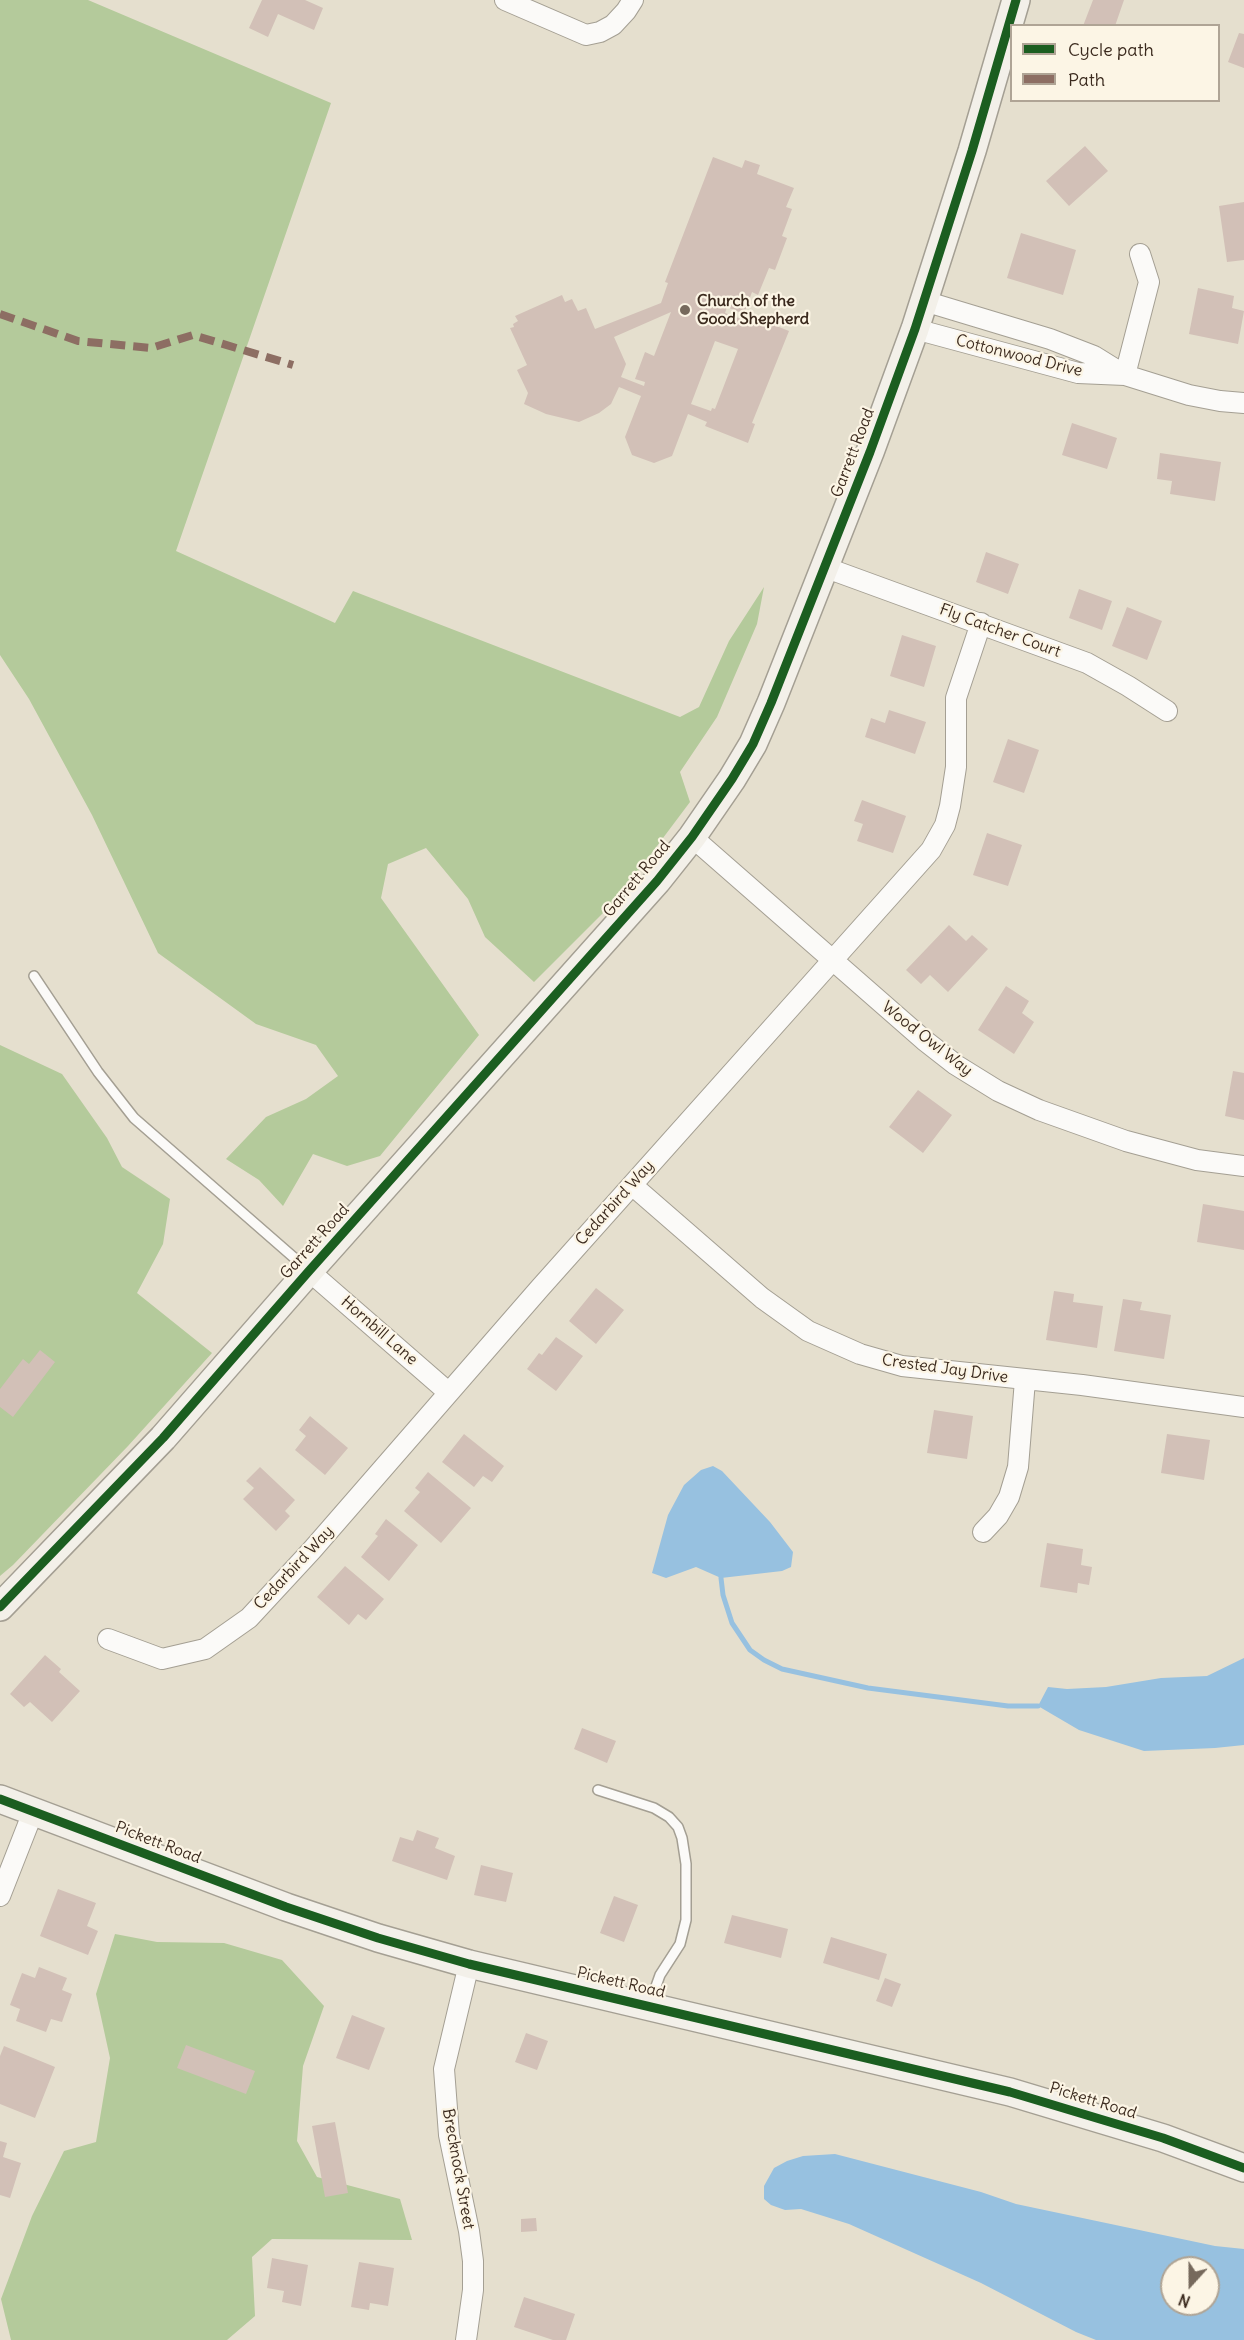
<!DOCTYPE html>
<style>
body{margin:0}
#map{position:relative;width:1244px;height:2340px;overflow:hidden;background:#e5dfce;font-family:Delius,sans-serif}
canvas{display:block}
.legend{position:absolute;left:1010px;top:24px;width:210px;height:78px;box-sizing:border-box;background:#fcf5e5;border:2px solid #afa495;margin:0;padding:8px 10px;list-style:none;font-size:18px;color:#3b2a1e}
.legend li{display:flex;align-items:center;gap:12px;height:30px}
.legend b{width:30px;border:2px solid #afa495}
.north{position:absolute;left:1160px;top:2256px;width:60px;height:60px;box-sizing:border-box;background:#fcf5e5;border:2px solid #afa495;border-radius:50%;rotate:201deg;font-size:16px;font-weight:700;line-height:24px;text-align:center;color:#3b2a1e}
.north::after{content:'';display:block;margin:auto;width:21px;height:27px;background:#76695c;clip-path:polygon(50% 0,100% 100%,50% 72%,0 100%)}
</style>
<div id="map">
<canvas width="1244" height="2340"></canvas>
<ul class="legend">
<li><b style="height:8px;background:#1b5e20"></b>Cycle path</li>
<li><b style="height:8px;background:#8d6e63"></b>Path</li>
</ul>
<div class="north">N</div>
</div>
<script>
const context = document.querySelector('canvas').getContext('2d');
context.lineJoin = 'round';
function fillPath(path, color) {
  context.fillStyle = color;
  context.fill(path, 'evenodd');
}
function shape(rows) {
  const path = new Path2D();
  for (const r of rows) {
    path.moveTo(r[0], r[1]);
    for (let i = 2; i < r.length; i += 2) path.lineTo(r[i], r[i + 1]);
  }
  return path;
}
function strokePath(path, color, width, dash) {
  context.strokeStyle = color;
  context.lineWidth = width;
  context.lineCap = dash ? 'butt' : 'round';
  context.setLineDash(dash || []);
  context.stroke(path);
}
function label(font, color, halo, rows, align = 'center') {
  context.font = font + ' Delius,sans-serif';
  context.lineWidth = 4.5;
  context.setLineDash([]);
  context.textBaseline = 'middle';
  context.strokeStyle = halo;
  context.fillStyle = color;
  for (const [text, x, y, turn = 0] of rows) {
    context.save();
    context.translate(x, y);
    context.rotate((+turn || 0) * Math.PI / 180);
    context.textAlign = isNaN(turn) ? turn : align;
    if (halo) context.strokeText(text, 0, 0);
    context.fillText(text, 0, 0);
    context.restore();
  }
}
const forest = shape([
 [0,0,88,0,331,103,176,551,335,623,353,591,680,717,699,707,729,641,764,587,757,624,717,717,680,772,690,802,618,898,534,982,485,937,468,899,426,848,388,864,381,898,479,1035,380,1156,347,1166,313,1154,283,1206,259,1180,226,1159,266,1117,306,1099,338,1076,316,1045,256,1024,158,953,92,815,29,699,0,655],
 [0,1045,62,1074,107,1138,122,1167,170,1199,163,1244,137,1293,212,1353,128,1446,13,1565,0,1576],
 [115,1934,157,1942,224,1943,282,1960,324,2006,303,2066,297,2141,317,2177,400,2199,412,2240,272,2239,252,2257,255,2316,227,2340,11,2340,1,2299,32,2216,64,2151,96,2142,110,2058,96,1994]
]);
const water = shape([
 [713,1466,722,1471,770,1522,793,1552,791,1567,782,1571,721,1578,696,1567,666,1578,652,1573,668,1515,684,1485,701,1470],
 [1244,1658,1244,1745,1215,1748,1144,1751,1079,1730,1038,1706,1048,1687,1067,1689,1106,1687,1161,1678,1207,1676],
 [835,2154,981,2192,1016,2204,1215,2246,1244,2249,1244,2340,1096,2340,1076,2332,981,2283,849,2224,801,2209,785,2210,771,2205,764,2199,764,2186,774,2168,787,2161,803,2156],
 [1172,2268,1208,2268,1208,2304,1172,2304]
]);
const stream = shape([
 [721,1578,723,1595,732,1623,750,1650,764,1660,782,1669,868,1688,1008,1706,1038,1706]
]);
const building = shape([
 [262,0,305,0,323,8,314,30,278,14,268,37,249,28],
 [1093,0,1124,0,1115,26,1083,26],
 [1239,33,1244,34,1244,68,1228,62],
 [1085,146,1108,171,1069,206,1046,181],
 [713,157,742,168,745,160,760,165,757,174,794,188,786,207,792,209,782,236,787,238,775,270,769,268,758,295,752,292,744,314,727,307,725,313,752,323,754,317,789,331,752,423,755,424,748,443,705,426,707,422,688,414,672,456,654,463,632,455,625,437,641,396,619,387,611,404,599,413,579,422,546,414,524,404,528,393,517,370,527,365,510,328,514,327,513,324,518,321,515,316,562,295,565,302,572,299,578,311,586,308,595,329,661,303,668,283,665,282],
 [671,312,654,356,645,352,635,379,645,382,644,386,621,377,626,364,614,337],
 [715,341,738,349,715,409,712,408,711,411,691,404],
 [1244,202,1244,260,1227,262,1219,206],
 [1021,233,1076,250,1063,295,1007,278],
 [1198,288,1234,296,1232,308,1244,311,1238,344,1189,334],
 [1072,423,1117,438,1107,469,1062,455],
 [1160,453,1221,462,1215,501,1170,494,1172,481,1157,479],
 [986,552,1019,564,1008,594,976,582],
 [1079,589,1112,601,1102,630,1069,618],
 [1127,607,1162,621,1147,660,1112,646],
 [902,635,936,646,924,687,890,676],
 [889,710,926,722,915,754,865,737,871,718,885,723],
 [1008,739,1039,750,1024,793,993,782],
 [862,800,906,816,893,853,857,841,863,824,854,821],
 [987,833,1022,845,1008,886,973,875],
 [949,925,966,941,972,935,988,949,948,992,930,975,921,984,906,970],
 [1006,986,1029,1001,1022,1013,1034,1022,1014,1054,978,1030],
 [1233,1071,1244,1073,1244,1120,1225,1116],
 [918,1090,952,1115,923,1153,889,1127],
 [1203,1204,1244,1211,1244,1250,1197,1242],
 [596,1288,624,1310,596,1344,569,1321],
 [1054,1291,1074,1294,1073,1302,1103,1306,1097,1348,1046,1340],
 [1123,1299,1142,1302,1140,1310,1171,1315,1164,1359,1114,1351],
 [556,1337,583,1356,556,1391,527,1369,539,1353,542,1355],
 [40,1350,55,1362,13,1417,0,1407,0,1389,23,1359,29,1364],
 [934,1410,973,1416,967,1459,927,1453],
 [310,1416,348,1448,325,1475,295,1450,306,1436,299,1430],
 [464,1434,504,1466,492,1482,483,1476,474,1487,442,1462],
 [1167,1434,1210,1440,1204,1480,1161,1473],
 [260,1467,295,1500,285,1511,290,1516,276,1531,243,1499,254,1488,246,1481],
 [428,1472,471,1508,441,1543,404,1511,420,1492,415,1488],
 [386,1519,418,1545,389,1581,361,1557,378,1536,375,1534],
 [1047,1543,1083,1549,1081,1565,1092,1567,1089,1585,1078,1583,1077,1593,1040,1587],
 [345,1566,384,1599,366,1620,358,1614,349,1625,317,1597],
 [45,1655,61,1669,59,1672,80,1691,52,1722,30,1702,24,1707,10,1694],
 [582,1728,616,1741,607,1763,574,1749],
 [417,1830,439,1838,435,1848,455,1856,447,1880,392,1861,400,1837,413,1841],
 [481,1865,513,1873,506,1902,474,1895],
 [58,1889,96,1903,87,1926,98,1931,88,1955,40,1936],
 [614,1896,638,1905,624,1942,600,1933],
 [732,1915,788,1929,781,1958,724,1943],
 [831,1937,887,1954,879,1980,823,1963],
 [39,1967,67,1978,62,1990,72,1994,62,2022,51,2019,46,2032,16,2021,20,2009,10,2005,22,1973,35,1978],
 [885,1978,901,1984,892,2007,876,2001],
 [352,2015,385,2028,369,2070,336,2058],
 [526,2033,548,2041,537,2070,515,2062],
 [186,2045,255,2071,246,2094,177,2068],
 [4,2046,55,2067,35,2118,0,2104,0,2056],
 [335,2122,348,2193,325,2197,312,2126],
 [0,2141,7,2143,3,2157,21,2163,10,2198,0,2195],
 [536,2218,537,2231,521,2232,521,2219],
 [272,2258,308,2265,301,2306,282,2302,284,2291,267,2288],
 [359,2262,394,2268,388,2306,370,2303,369,2310,351,2307],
 [524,2297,575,2314,566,2340,553,2340,514,2327]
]);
const lane = shape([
 [34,976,98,1072,134,1118,307,1269],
 [598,1790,654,1808,669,1817,678,1827,682,1838,686,1864,686,1920,680,1944,660,1975,650,2003]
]);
const street = shape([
 [505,0,586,35,600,32,613,25,626,11,633,0],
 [924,301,1050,339,1094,356,1123,374],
 [915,329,1078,373,1125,375,1189,395,1220,401,1244,403],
 [1125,375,1149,282,1140,254],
 [824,567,1087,663,1128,686,1167,711],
 [692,837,924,1040,956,1065,998,1091,1039,1110,1126,1141,1197,1160,1244,1166],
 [632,1185,762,1298,808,1331,860,1354,902,1366,1082,1385,1244,1407],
 [309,1271,448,1392],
 [983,1532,998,1516,1009,1497,1018,1467,1025,1380],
 [108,1639,162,1659,205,1649,249,1618,312,1550,540,1288,931,850,945,825,950,806,956,767,956,698,981,623],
 [0,1896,33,1812],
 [466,2340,473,2290,473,2261,469,2231,449,2135,444,2069,469,1964]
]);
const secondary = shape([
 [0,1607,163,1438,309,1271,657,881,692,837,732,779,753,744,771,703,870,452,915,329,972,151,1016,0],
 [0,1799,286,1907,378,1938,469,1964,1010,2092,1163,2138,1244,2168]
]);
const quiet = shape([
 [0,314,78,341,151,348,193,335,293,365]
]);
const cycleway = shape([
 [0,1607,163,1438,309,1271,657,881,692,837,732,779,753,744,771,703,870,452,915,329,972,151,1016,0],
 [0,1799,286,1907,378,1938,469,1964,1010,2092,1163,2138,1244,2168]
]);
const markers = [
 [685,310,6,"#76695c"]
];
const poiNames = [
 ["Church of the",697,301],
 ["Good Shepherd",697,319]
];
const streetNames = [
 ["Cottonwood Drive",1019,356,14],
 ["Garrett Road",853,453,-69],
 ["Fly Catcher Court",1000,631,20],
 ["Garrett Road",637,879,-50],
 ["Wood Owl Way",927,1039,38],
 ["Cedarbird Way",615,1203,-48],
 ["Garrett Road",315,1242,-48],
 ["Hornbill Lane",379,1331,41],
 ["Crested Jay Drive",945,1369,8],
 ["Cedarbird Way",294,1568,-47],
 ["Pickett Road",158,1843,21],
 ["Pickett Road",621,1983,13],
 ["Pickett Road",1093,2101,17],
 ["Brecknock Street",458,2169,80]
];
fillPath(forest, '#b4ca9b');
fillPath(water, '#97c1e0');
strokePath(stream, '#97c1e0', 5);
fillPath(building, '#d2c0b7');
strokePath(lane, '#a49f93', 12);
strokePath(street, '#a49f93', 22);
strokePath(secondary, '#a49f93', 30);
strokePath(lane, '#fbfaf8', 9);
strokePath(street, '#fbfaf8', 20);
strokePath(secondary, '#f3f0e9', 27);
strokePath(quiet, '#8d6e63', 8, [15, 8]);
strokePath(cycleway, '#1b5e20', 9);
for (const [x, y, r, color] of markers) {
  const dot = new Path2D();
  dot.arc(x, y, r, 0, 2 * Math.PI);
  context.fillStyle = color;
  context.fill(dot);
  strokePath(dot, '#fcf5e5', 2);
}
label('bold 16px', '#3b2a1e', '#fcf5e5', poiNames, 'left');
label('16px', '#3b2a1e', '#fcf5e5', streetNames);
</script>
